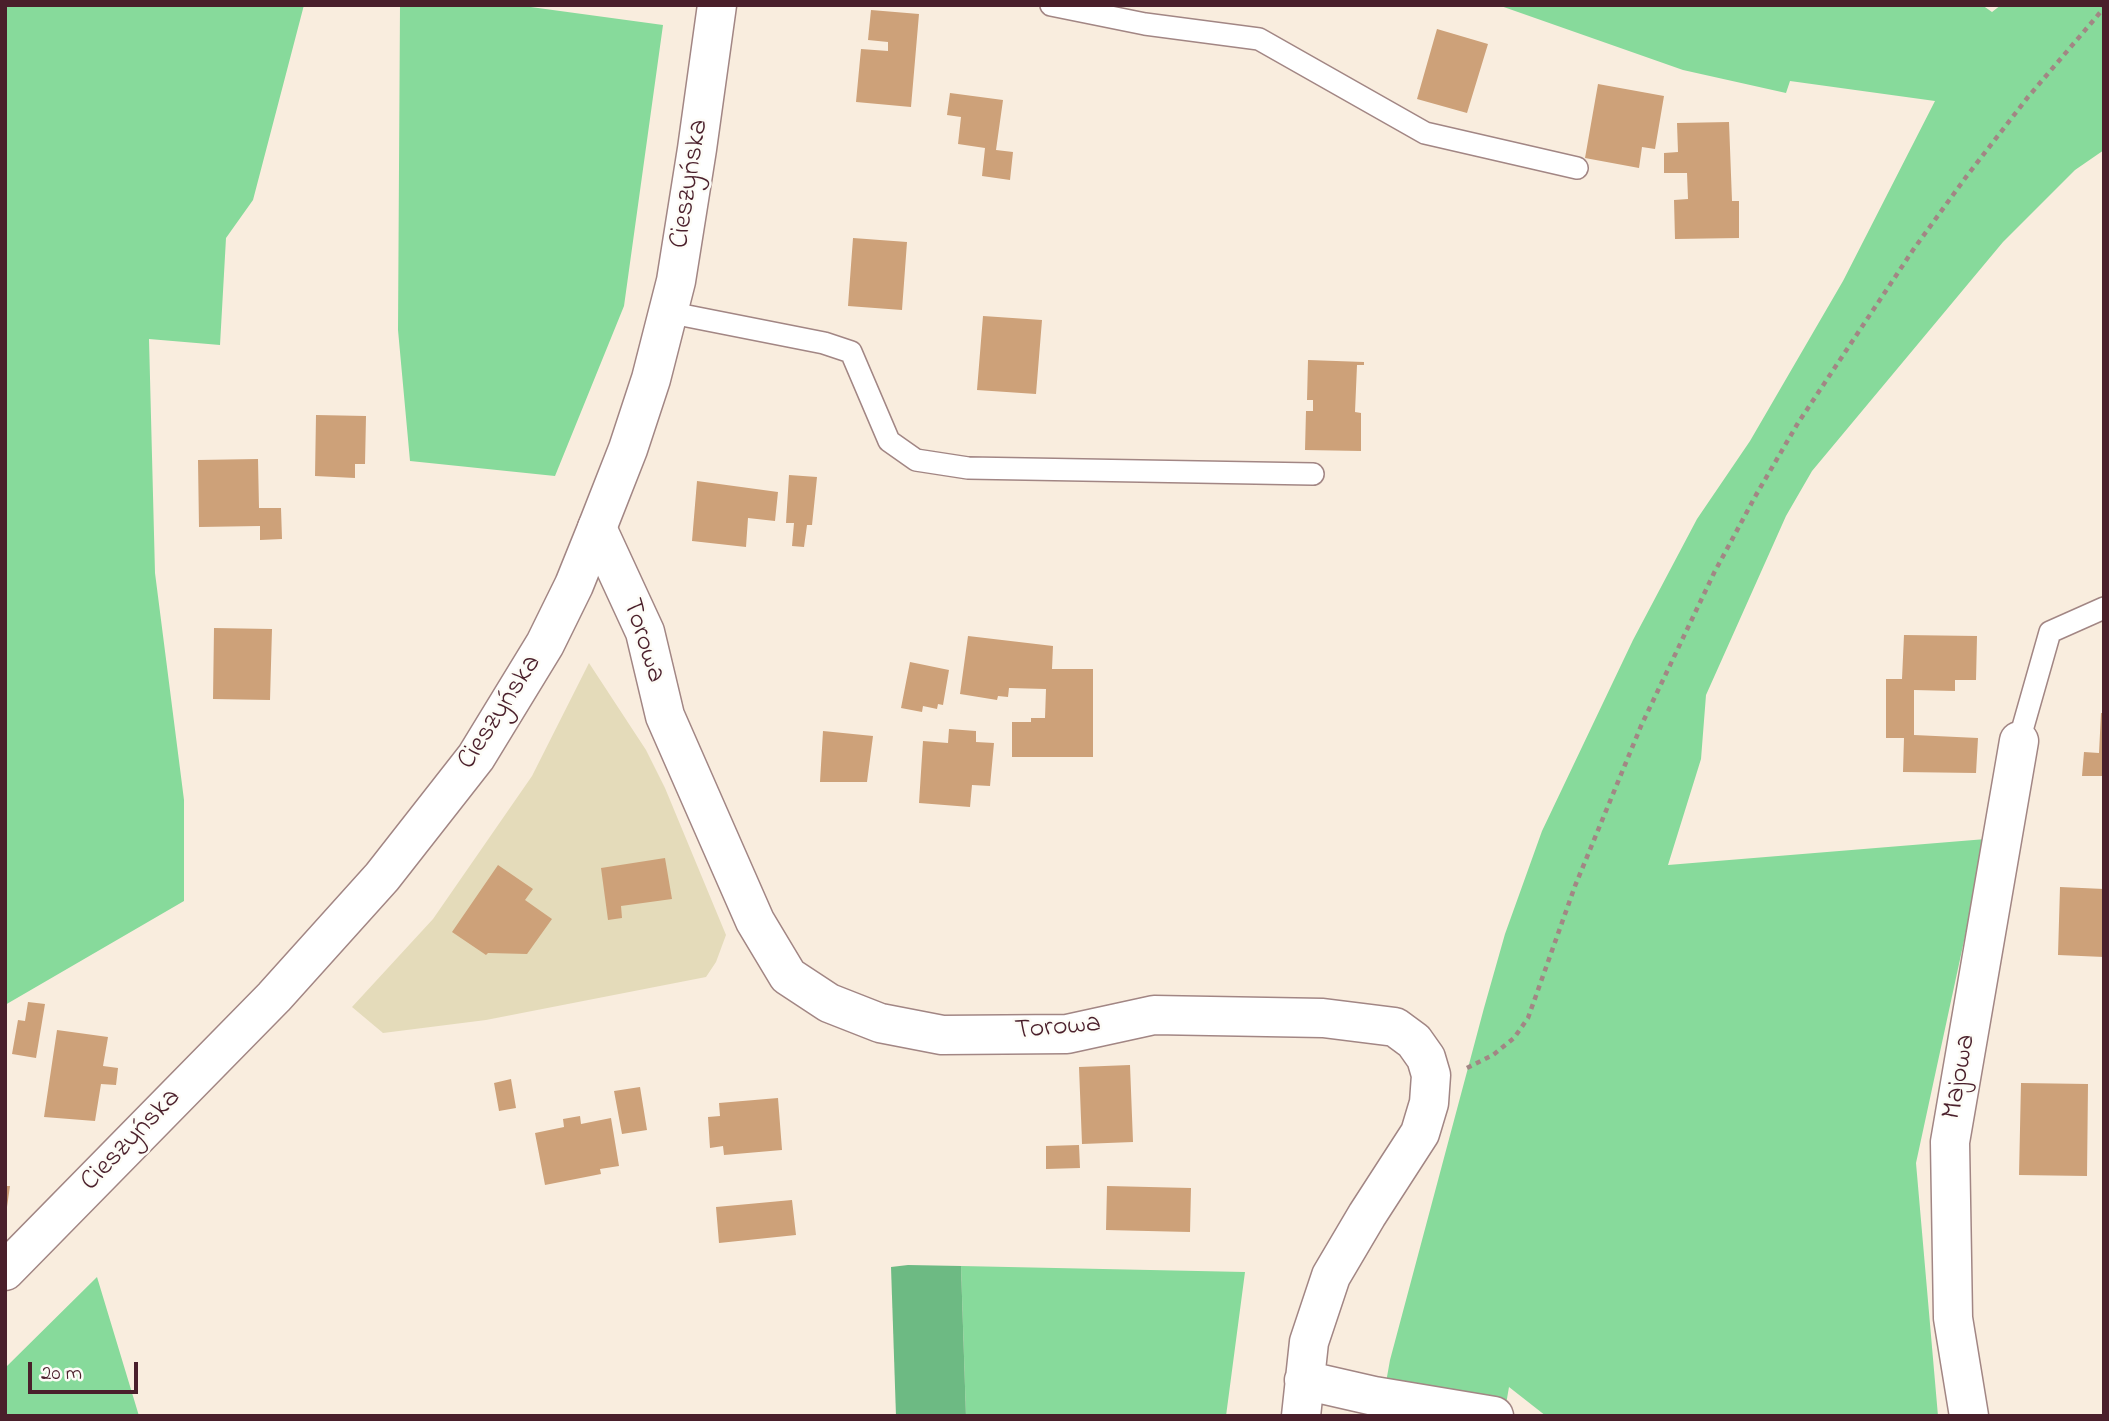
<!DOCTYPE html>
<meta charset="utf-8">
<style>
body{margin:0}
#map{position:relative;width:2109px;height:1421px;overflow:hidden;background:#f9edde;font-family:"Indie Flower",sans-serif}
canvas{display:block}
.frame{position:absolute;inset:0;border:7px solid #4a1f2b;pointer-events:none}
.scale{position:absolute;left:28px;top:1362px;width:110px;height:32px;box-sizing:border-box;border:4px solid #4a1f2b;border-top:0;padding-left:9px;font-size:21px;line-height:24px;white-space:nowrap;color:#4a1f2b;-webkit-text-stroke:5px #fdfcf7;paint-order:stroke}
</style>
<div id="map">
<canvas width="2109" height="1421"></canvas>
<div class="frame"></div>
<div class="scale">20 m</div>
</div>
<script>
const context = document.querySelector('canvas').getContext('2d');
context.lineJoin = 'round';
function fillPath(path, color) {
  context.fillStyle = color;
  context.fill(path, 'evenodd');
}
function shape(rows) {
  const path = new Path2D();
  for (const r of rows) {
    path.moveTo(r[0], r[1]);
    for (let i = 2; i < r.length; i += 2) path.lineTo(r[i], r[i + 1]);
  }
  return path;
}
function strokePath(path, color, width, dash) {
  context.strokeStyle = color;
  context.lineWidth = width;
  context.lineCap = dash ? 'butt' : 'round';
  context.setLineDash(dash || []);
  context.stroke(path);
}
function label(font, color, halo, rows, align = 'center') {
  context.font = font + ' "Indie Flower",sans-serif';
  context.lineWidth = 5;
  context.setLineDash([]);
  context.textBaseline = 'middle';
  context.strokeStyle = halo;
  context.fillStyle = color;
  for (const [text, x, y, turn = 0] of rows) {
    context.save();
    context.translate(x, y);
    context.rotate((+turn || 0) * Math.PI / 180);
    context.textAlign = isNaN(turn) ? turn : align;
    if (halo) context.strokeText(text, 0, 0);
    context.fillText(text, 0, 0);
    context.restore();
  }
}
const built = shape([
 [589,663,646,750,665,788,726,935,716,962,706,977,486,1020,383,1033,352,1007,433,919,532,776]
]);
const green = shape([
 [5,5,304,5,253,200,226,238,220,345,149,339,155,573,184,800,184,901,5,1005],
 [400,5,516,5,663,25,624,306,555,476,410,461,398,330],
 [1498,5,1982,5,1992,12,2001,5,2104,5,2104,150,2075,170,2003,242,1812,471,1786,516,1706,695,1701,759,1668,865,1986,839,1916,1163,1938,1416,1546,1416,1509,1387,1504,1416,1380,1416,1390,1360,1484,1008,1505,934,1542,831,1633,640,1697,519,1750,441,1843,281,1935,101,1790,81,1786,93,1683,70],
 [961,1266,1245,1272,1226,1416,966,1416],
 [97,1277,139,1416,5,1416,5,1368]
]);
const forest = shape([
 [908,1265,961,1266,966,1416,896,1416,891,1267]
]);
const building = shape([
 [871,10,919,14,911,107,856,102,861,49,888,51,888,42,868,40],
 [1437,29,1488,44,1467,113,1417,99],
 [1598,84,1664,96,1655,149,1642,147,1639,168,1585,158],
 [950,93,1003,100,996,150,1013,152,1010,180,982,176,985,148,958,144,961,117,947,115],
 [1729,122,1732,201,1739,201,1739,238,1675,239,1674,200,1688,199,1687,173,1664,173,1664,153,1678,152,1677,123],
 [853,238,907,242,902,310,848,306],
 [983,316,1042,320,1036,394,977,390],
 [1308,360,1364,362,1364,365,1357,365,1355,412,1361,413,1361,451,1305,450,1306,411,1313,411,1313,400,1307,400],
 [316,415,366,416,365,464,355,464,355,478,315,476],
 [258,459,259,508,281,508,282,539,260,540,260,526,199,527,198,460],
 [789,475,817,477,812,525,807,525,804,547,792,546,794,523,786,523],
 [697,481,778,492,775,521,748,518,746,547,692,541],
 [214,628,272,629,270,700,213,699],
 [1904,635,1977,636,1976,680,1955,680,1955,691,1914,690,1914,735,1978,738,1976,773,1903,772,1904,738,1886,738,1886,679,1902,679],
 [968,636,1053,646,1052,669,1093,669,1093,757,1012,757,1012,722,1031,722,1031,718,1045,718,1046,689,1009,688,1008,697,998,696,997,700,960,694],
 [910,662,949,670,943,705,938,704,937,709,923,706,922,712,901,708],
 [2101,713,2104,713,2104,776,2082,776,2084,752,2099,753],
 [949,729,976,731,976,742,994,743,990,786,972,785,970,807,919,803,923,741,948,743],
 [823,731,873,736,867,782,820,782],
 [665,858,672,899,621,906,622,918,608,920,601,868],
 [498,865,533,889,525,900,552,919,527,954,488,953,486,955,452,932],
 [2060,887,2104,889,2104,957,2058,955],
 [28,1002,45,1004,36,1058,12,1054,18,1020,25,1021],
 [57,1030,108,1037,103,1066,118,1068,116,1085,101,1084,95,1121,44,1117],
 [1130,1065,1133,1142,1082,1144,1079,1067],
 [511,1079,516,1108,499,1111,494,1083],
 [2021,1083,2088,1084,2087,1176,2019,1175],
 [640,1087,647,1130,622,1134,614,1091],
 [778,1098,782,1150,724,1155,723,1146,710,1148,708,1117,720,1116,719,1103],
 [580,1116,581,1124,611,1118,619,1166,600,1169,601,1174,545,1185,535,1133,564,1127,563,1119],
 [1079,1145,1080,1168,1046,1169,1046,1146],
 [5,1186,10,1186,7,1207,5,1207],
 [1107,1186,1191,1188,1190,1232,1106,1230],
 [792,1200,796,1235,719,1243,716,1207]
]);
const path = shape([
 [1467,1068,1493,1055,1514,1038,1528,1018,1575,886,1641,726,1714,573,1756,495,1798,423,1913,250,1966,177,2028,97,2104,8]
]);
const lane = shape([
 [1051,5,1145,24,1259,39,1425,133,1577,168],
 [667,312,824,343,851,352,889,441,916,460,968,468,1313,474],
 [2019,741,2050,632,2104,608]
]);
const street = shape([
 [597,528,645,632,665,716,755,921,788,976,829,1003,880,1023,942,1035,1067,1034,1154,1015,1323,1018,1395,1027,1414,1041,1426,1058,1431,1075,1429,1103,1420,1133,1367,1215,1331,1276,1309,1342,1301,1416],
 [1304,1380,1374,1396,1494,1416],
 [1969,1416,1953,1318,1950,1142,2019,741]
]);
const secondary = shape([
 [5,1271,274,997,382,877,476,757,545,644,574,585,597,528,628,449,651,379,676,281,697,149,717,5]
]);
const streetNames = [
 ["Cieszyńska",691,184,-81],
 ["Torowa",642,641,72],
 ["Cieszyńska",501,713,-57],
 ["Torowa",1058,1029,-5],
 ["Majowa",1961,1077,-80],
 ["Cieszyńska",132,1141,-46]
];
fillPath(built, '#e4dbba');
fillPath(green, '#87da9b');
fillPath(forest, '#6dba83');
fillPath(building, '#cda179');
strokePath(lane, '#a28684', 24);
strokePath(street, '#a28684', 41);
strokePath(secondary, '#a28684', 41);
strokePath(path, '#a28684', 4.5, [5, 5]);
strokePath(lane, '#fff', 21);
strokePath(street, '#fff', 38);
strokePath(secondary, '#fff', 38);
label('28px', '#4a1f2b', '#fdfcf7', streetNames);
</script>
